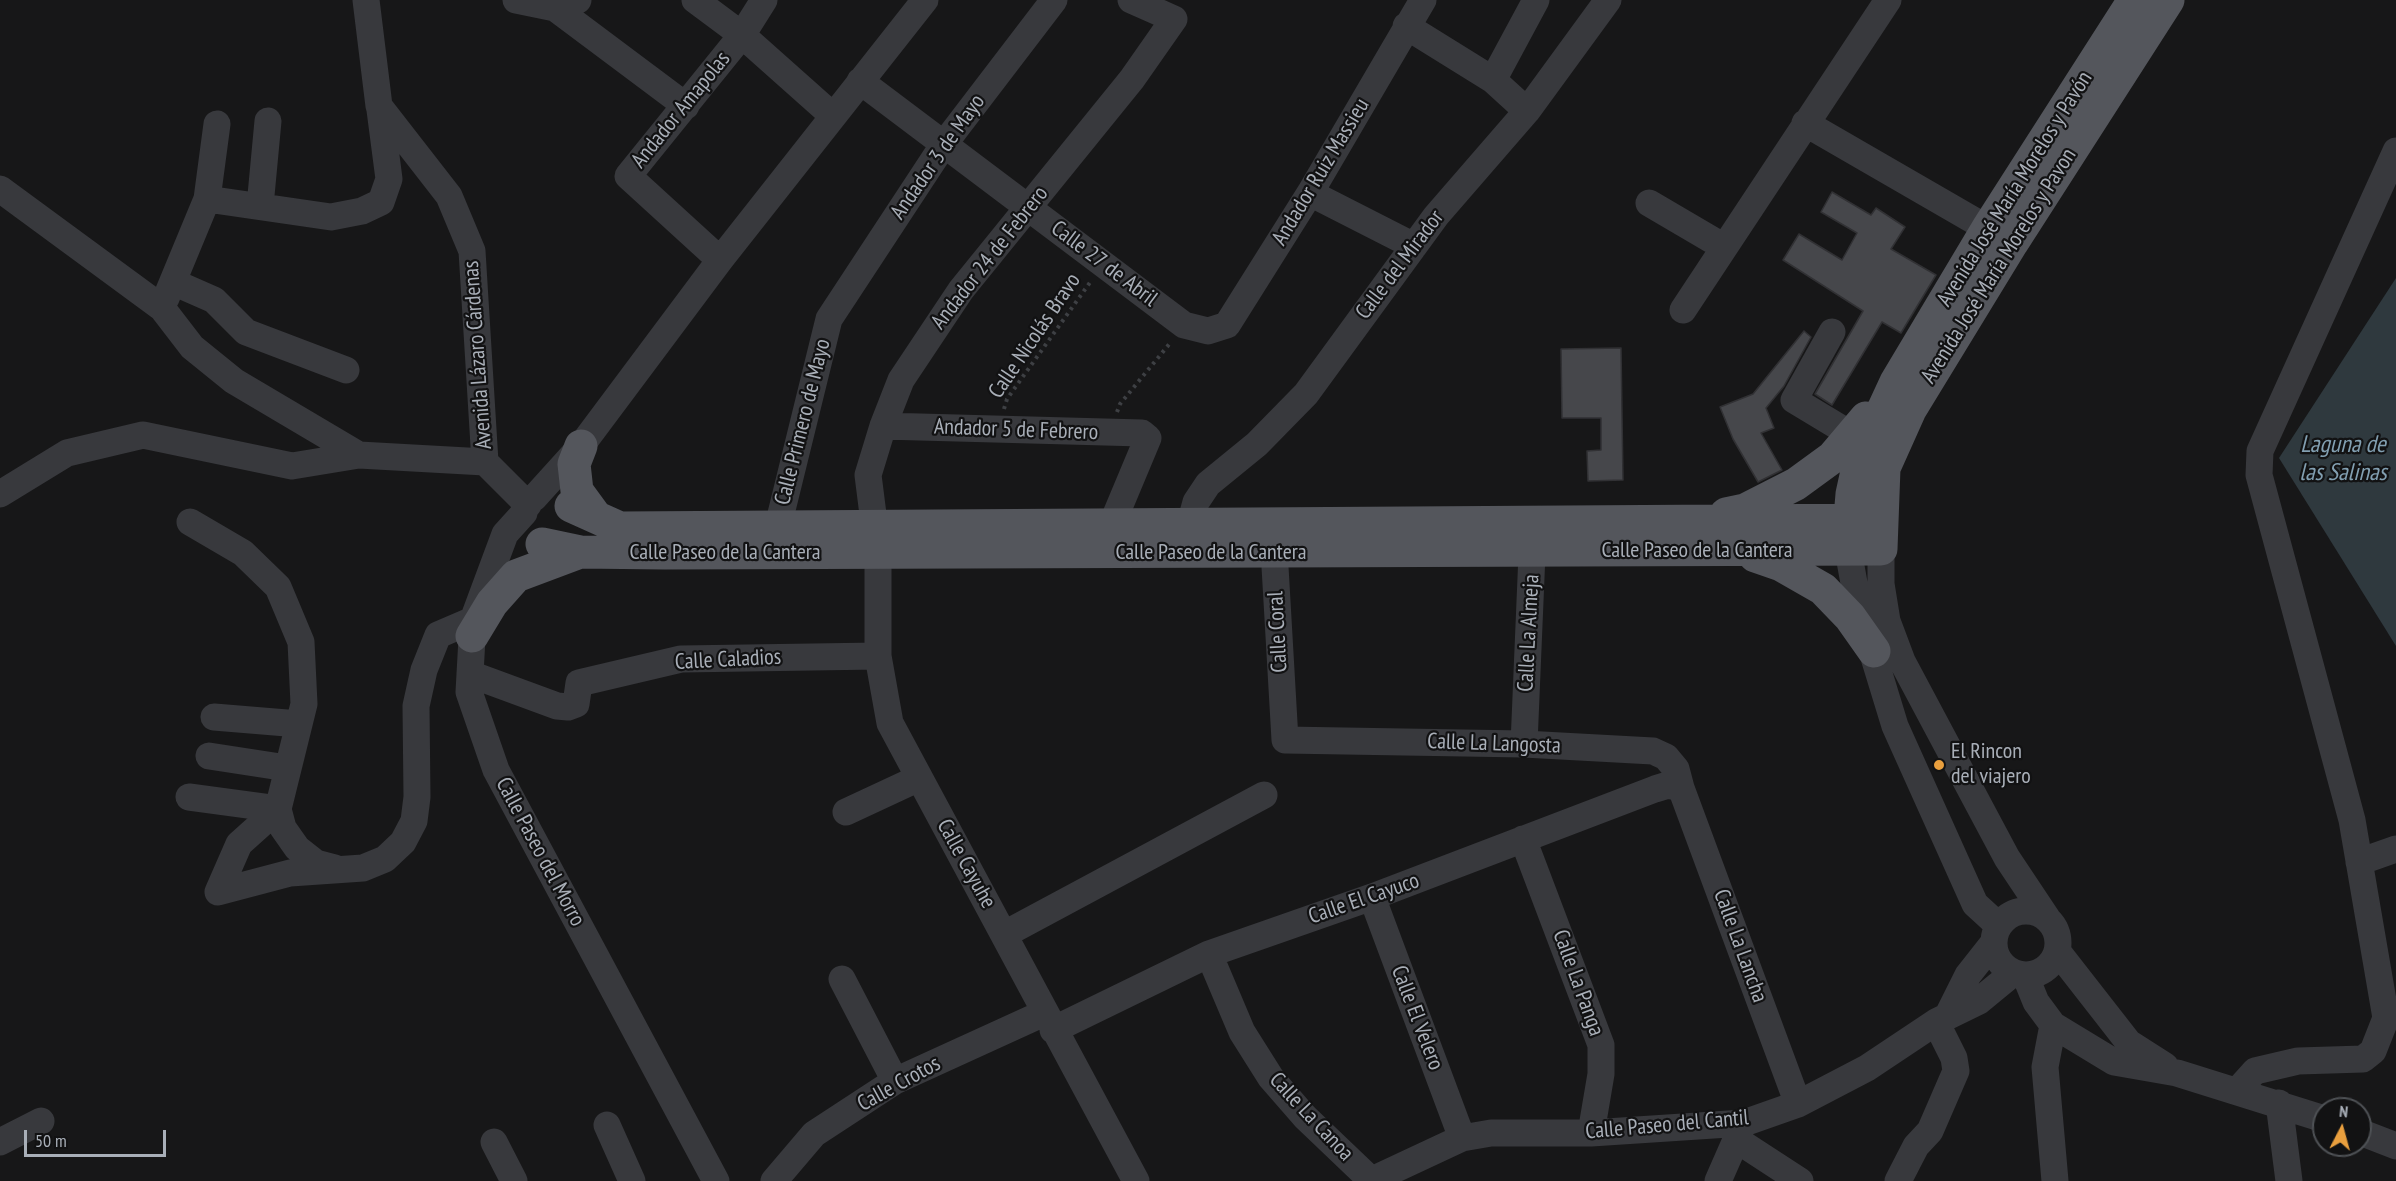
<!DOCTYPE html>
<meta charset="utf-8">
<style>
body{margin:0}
#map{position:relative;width:2396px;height:1181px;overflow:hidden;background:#171718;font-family:"PT Sans Narrow",sans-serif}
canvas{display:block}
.north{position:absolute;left:2312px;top:1097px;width:60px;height:60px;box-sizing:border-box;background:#121213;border:2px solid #4e5155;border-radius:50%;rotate:6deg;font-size:16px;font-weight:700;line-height:24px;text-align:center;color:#a9afb8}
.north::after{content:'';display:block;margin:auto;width:21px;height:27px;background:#e99f3e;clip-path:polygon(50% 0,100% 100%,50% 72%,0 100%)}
.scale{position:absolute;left:24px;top:1130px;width:142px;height:27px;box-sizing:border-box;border:3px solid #a9afb8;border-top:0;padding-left:8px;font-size:18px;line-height:21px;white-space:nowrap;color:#a9afb8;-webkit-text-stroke:4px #121213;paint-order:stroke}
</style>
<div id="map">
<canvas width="2396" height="1181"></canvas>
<div class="north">N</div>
<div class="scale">50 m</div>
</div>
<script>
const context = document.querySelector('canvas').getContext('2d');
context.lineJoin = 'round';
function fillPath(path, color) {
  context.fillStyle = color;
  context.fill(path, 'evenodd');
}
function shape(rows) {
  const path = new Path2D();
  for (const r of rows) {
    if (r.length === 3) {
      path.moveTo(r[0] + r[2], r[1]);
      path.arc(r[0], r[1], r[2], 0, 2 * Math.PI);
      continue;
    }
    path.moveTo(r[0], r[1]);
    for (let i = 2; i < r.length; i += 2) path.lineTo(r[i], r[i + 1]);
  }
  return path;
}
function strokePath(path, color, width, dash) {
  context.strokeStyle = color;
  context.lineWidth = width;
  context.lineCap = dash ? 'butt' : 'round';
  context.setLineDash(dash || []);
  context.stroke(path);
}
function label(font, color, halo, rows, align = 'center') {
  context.font = font + ' "PT Sans Narrow",sans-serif';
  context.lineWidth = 4.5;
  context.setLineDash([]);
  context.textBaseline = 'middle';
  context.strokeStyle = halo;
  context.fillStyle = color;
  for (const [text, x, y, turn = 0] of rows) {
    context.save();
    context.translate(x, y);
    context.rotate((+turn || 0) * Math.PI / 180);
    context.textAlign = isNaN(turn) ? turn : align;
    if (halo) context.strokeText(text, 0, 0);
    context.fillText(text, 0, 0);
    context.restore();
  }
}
const water = shape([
 [2396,278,2396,646,2279,458]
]);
const building = shape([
 [1832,192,1871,215,1876,208,1905,227,1891,249,1936,275,1901,333,1882,322,1832,405,1815,394,1863,311,1783,260,1799,234,1842,260,1857,233,1821,212,1832,192],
 [1804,331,1811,337,1784,386,1766,408,1774,428,1761,433,1782,470,1758,482,1733,439,1720,407,1753,394,1804,331],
 [1621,348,1623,480,1588,481,1587,451,1601,450,1601,418,1562,418,1561,349,1621,348]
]);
const path = shape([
 [1004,409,1007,399,1091,281],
 [1117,412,1120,404,1171,342]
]);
const minor = shape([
 [366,0,379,106,449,196,472,251,485,462,528,505],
 [516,0,555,8,578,0],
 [695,0,742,35,833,116],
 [1131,0,1174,19,1132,79,961,290,901,380,883,426,868,475,878,554,878,656,890,723,1136,1181],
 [555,8,686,106],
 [1406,26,1493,80,1527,111],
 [1493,80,1536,0],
 [860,81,1184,325,1208,331,1227,325,1310,193,1423,0],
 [1805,123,2004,238],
 [0,189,162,308,192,347,234,381,359,455],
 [1310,193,1414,246],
 [207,199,331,217,362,211,381,202,389,179,380,110],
 [1649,203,1724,247],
 [260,206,268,121],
 [720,260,628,176,742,35,764,0],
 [173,282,214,300,246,332,346,370],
 [166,298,207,199,217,124],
 [1683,310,1888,0],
 [1832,332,1794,400,1852,435,1870,441],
 [883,426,1142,433,1148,438,1112,524],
 [0,494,67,453,143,435,292,466,359,455,485,462],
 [534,498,581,446,720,260,925,0],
 [524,513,505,534,473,620,469,692,496,770,716,1181],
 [190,522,243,553,278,587,301,642,304,704,278,809,283,828,297,848,316,863,335,868],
 [1190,524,1196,502,1208,484,1257,444,1306,394,1436,216,1527,111,1608,0],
 [778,526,829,319,944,144,1054,0],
 [1273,532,1285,740,1524,744,1653,751,1666,757,1676,769,1681,788,1798,1104],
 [1881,549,1881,584,1887,621,1902,661,2007,858,2047,918],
 [1848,550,1858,605,1895,726,1975,904,1999,926],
 [470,674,557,706,568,707,576,704,579,683,681,659,878,656],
 [214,717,299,724],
 [1524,744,1533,530],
 [209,756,287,768],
 [189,797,278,809],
 [846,812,919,778],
 [1523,839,1601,1045,1601,1074,1591,1133],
 [2359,862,2396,849],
 [218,892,290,873,363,868,385,859,403,842,414,821,417,797,416,706,424,670,438,635,473,620,482,620],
 [218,892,239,844,278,809],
 [1372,897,1462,1138],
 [2026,943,32],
 [1005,934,1264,795],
 [2058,952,2129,1043,2165,1066],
 [1209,954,1242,1032,1271,1078,1305,1117,1371,1180],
 [2025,975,2036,1002,2053,1025,2114,1062,2177,1073,2324,1119],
 [842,979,895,1081],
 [1948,1015,1968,975,1994,942],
 [2053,1025,2045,1067,2055,1181],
 [1053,1030,1209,954,1372,897,1655,789,1668,785,1681,788],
 [2237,1091,2255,1071,2298,1061,2363,1059,2373,1051,2386,1018,2352,820,2259,475,2260,451,2396,151],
 [2279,1103,2289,1181],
 [607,1125,632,1181],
 [2360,1132,2396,1146],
 [1737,1140,1800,1181],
 [0,1142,41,1121],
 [494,1142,514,1181],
 [774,1181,814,1134,895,1081,1044,1013],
 [1370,1181,1462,1138,1491,1133,1591,1133,1744,1123,1798,1104,1867,1068,1936,1022,1979,1001,2013,973],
 [1718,1181,1743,1124],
 [1898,1181,1916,1146,1930,1131,1956,1071,1954,1058,1936,1022]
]);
const major = shape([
 [581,446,574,464,577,491,596,517],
 [571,506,620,528,1880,520],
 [1726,514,1745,510,1796,484,1833,457,1866,418],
 [1848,542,1852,494,1859,462,1896,382,1988,228,2134,0],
 [542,544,580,552,665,553,1881,549,1884,468,1910,410,2012,243,2168,0],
 [1755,556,1781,565,1823,589,1850,617,1874,651],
 [472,636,492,603,516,576,580,552]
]);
const markers = [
 [1939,765,6,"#e99f3e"]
];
const streetNames = [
 ["Andador Amapolas",681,110,-51],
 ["Andador 3 de Mayo",938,157,-55],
 ["Andador Ruiz Massieu",1321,172,-59],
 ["Avenida José María Morelos y Pavón",2015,189,-58],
 ["Andador 24 de Febrero",990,258,-52],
 ["Calle 27 de Abril",1104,264,37],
 ["Calle del Mirador",1400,265,-53],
 ["Avenida José María Morelos y Pavon",1999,266,-58],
 ["Calle Nicolás Bravo",1035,336,-56],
 ["Avenida Lázaro Cárdenas",478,355,-94],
 ["Calle Primero de Mayo",803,422,-76],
 ["Andador 5 de Febrero",1016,430,2],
 ["Calle Paseo de la Cantera",1697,551],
 ["Calle Paseo de la Cantera",725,553],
 ["Calle Paseo de la Cantera",1211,553],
 ["Calle Coral",1278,632,-93],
 ["Calle La Almeja",1529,633,-87],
 ["Calle Caladios",728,660,-3],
 ["Calle La Langosta",1494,744,2],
 ["Calle Paseo del Morro",540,852,62],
 ["Calle Cayuhe",966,864,61],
 ["Calle El Cayuco",1364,899,-19],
 ["Calle La Lancha",1740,946,70],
 ["Calle La Panga",1578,983,70],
 ["Calle El Velero",1417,1018,69],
 ["Calle Crotos",899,1084,-29],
 ["Calle La Canoa",1311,1117,47],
 ["Calle Paseo del Cantil",1667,1125,-5]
];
const poiNames = [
 ["El Rincon",1951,752],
 ["del viajero",1951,777]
];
const waterNames = [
 ["Laguna de",2343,445],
 ["las Salinas",2343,473]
];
fillPath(water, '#2f393e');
fillPath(building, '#46474b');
strokePath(building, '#313134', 1.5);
strokePath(path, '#3e4044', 4, [3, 4.5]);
strokePath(minor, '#38393d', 27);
strokePath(major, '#54565c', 33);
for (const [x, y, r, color] of markers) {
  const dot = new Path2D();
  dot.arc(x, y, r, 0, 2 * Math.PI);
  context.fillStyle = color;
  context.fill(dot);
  strokePath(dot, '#121213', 2);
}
label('22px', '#a9afb8', '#121213', streetNames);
label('22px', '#a9afb8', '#121213', poiNames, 'left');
label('italic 24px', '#829fb1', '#121213', waterNames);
</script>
